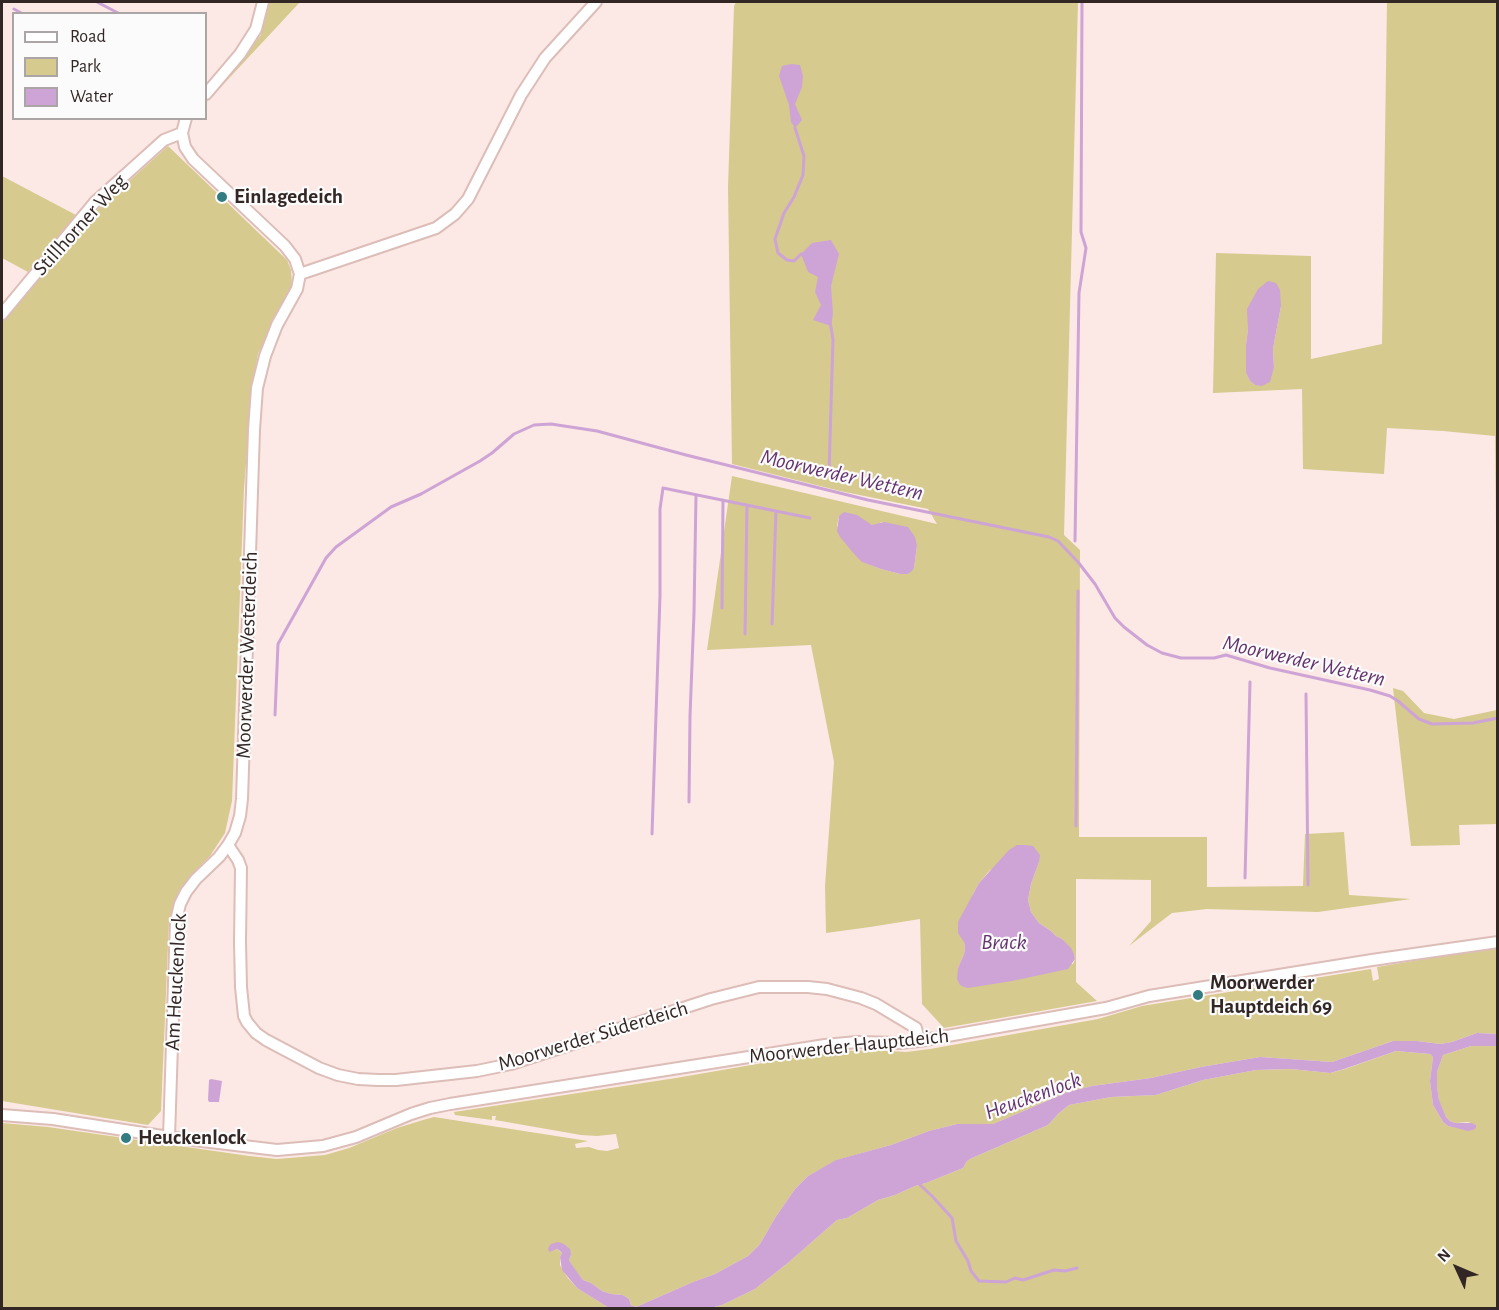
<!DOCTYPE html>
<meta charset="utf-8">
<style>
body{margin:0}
#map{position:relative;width:1499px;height:1310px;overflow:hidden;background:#fce9e5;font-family:"Alegreya Sans",sans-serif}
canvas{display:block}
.frame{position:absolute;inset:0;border:3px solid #322725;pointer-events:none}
.legend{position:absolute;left:12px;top:12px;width:195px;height:108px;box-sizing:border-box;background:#fbfbfb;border:2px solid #aba6a5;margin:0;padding:8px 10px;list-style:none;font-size:18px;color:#322725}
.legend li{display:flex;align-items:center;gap:12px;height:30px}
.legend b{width:30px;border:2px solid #aba6a5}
.north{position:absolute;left:1427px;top:1238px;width:60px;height:60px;-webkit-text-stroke:4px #fbfbfb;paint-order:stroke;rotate:314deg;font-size:16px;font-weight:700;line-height:24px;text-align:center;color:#322725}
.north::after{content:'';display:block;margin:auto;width:21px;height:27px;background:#322725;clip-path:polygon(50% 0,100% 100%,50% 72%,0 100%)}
</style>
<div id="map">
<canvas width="1499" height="1310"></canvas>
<div class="frame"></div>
<ul class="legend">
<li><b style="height:8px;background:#fff"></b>Road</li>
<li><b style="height:16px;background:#d6ca8e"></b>Park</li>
<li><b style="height:16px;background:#cda4d5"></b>Water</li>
</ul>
<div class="north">N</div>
</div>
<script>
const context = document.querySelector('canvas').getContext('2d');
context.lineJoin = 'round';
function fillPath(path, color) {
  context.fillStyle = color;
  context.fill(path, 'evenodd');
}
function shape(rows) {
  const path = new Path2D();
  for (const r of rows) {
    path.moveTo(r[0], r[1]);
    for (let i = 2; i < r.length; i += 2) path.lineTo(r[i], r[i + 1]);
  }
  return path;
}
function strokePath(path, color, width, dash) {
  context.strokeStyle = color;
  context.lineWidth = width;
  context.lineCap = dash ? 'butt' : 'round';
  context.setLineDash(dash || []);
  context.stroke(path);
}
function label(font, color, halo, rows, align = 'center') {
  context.font = font + ' "Alegreya Sans",sans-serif';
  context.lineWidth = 4.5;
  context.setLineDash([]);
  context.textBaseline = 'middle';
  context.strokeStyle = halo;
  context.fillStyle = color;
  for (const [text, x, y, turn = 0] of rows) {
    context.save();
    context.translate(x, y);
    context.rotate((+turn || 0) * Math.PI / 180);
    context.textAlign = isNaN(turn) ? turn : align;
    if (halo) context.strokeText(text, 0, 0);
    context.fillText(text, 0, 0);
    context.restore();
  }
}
const green = shape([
 [267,2,300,2,206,103,261,35],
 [736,2,1078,2,1064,535,1080,550,1079,837,1207,837,1207,887,1303,886,1305,834,1344,832,1349,895,1411,899,1318,912,1207,909,1172,913,1129,946,1151,921,1151,880,1076,879,1076,982,1097,1001,944,1028,922,1004,920,919,870,927,826,933,825,886,834,762,811,645,707,650,732,476,937,524,928,509,840,491,732,464,728,187,734,6],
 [839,516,872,525,876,525,882,522,917,546,914,568,908,574,900,574,881,569,863,562,837,526],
 [1039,862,1031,884,1028,900,1031,912,1039,923,1051,931,1056,936,1062,939,1074,954,1075,959,1073,964,958,968,964,954,965,948,964,942,973,894,979,883,990,870],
 [1387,2,1497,2,1497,621,1495,436,1443,431,1387,428,1384,474,1303,469,1302,389,1213,393,1216,253,1311,256,1311,359,1382,344],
 [1281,306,1273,349,1274,367,1255,385,1250,381,1246,373,1246,345,1248,329],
 [168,146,287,260,291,270,292,284,258,354,252,387,244,489,232,801,225,833,210,856,190,876,175,900,169,921,161,1111,148,1125,2,1101,2,321,86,220],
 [2,176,76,215,28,272,2,258],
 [1393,688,1403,691,1424,713,1454,719,1497,710,1497,824,1459,825,1460,845,1411,846],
 [1497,947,1497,1034,1477,1033,1452,1042,1440,1044,1417,1041,1393,1041,1332,1062,1260,1057,1201,1067,1151,1078,1092,1086,1068,1092,993,1124,957,1124,929,1131,891,1145,837,1160,808,1176,795,1189,775,1218,760,1244,748,1256,715,1274,693,1282,636,1307,631,1305,629,1299,623,1295,611,1294,602,1291,591,1283,583,1280,572,1266,569,1260,571,1255,564,1244,553,1251,557,1249,562,1253,560,1257,560,1265,567,1277,577,1288,609,1308,2,1308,2,1123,48,1127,249,1156,277,1159,325,1155,349,1148,397,1128,423,1120,434,1117,588,1141,575,1144,576,1148,589,1147,598,1150,607,1151,619,1148,616,1134,597,1136,581,1135,495,1120,496,1116,492,1116,492,1120,455,1115,454,1112,676,1078,815,1054,843,1051,873,1050,906,1052,930,1049,1098,1019,1142,1006,1371,969,1373,981,1379,979,1377,967],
 [1471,1046,1497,1046,1497,1308,710,1308,722,1305,755,1289,789,1262,837,1220,847,1218,878,1200,895,1195,915,1186,926,1183,963,1168,967,1161,972,1158,1048,1125,1059,1113,1069,1105,1111,1097,1156,1095,1203,1080,1256,1070,1291,1069,1330,1073,1345,1069,1396,1051,1430,1054,1433,1057,1430,1081,1433,1105,1443,1122,1448,1126,1468,1130,1473,1130,1476,1127,1476,1125,1468,1122,1455,1123,1450,1121,1446,1117,1439,1101,1437,1087,1437,1072,1443,1055]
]);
const water = shape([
 [791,64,800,65,803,76,802,87,795,104,802,120,795,128,791,122,789,105,779,76,782,66],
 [831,240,839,254,831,286,833,314,831,326,813,320,821,305,815,292,818,277,808,272,801,254,812,243],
 [1268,281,1276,283,1280,290,1281,306,1273,349,1274,367,1270,382,1262,386,1255,385,1250,381,1246,373,1246,345,1248,329,1247,309,1258,289],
 [844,512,857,515,872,525,884,522,908,527,915,537,917,546,914,568,912,571,908,574,900,574,881,569,862,562,855,555,840,537,837,531,839,516],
 [1017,845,1026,845,1033,846,1040,855,1039,862,1031,884,1028,900,1031,912,1039,923,1051,931,1056,936,1062,939,1071,948,1074,954,1075,959,1068,969,1012,981,968,988,964,987,960,985,957,979,958,968,964,954,965,948,964,942,958,933,958,922,979,883,1009,850],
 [1477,1033,1497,1034,1497,1046,1471,1046,1443,1055,1437,1072,1437,1087,1439,1100,1446,1117,1450,1121,1455,1123,1472,1123,1476,1125,1476,1128,1473,1130,1468,1131,1448,1126,1443,1122,1433,1105,1430,1081,1433,1057,1430,1054,1396,1051,1344,1069,1330,1073,1291,1069,1256,1070,1203,1080,1156,1095,1111,1097,1069,1105,1059,1113,1048,1125,972,1158,967,1161,963,1168,926,1183,915,1186,895,1195,878,1200,847,1218,837,1220,789,1262,755,1289,722,1305,710,1308,609,1308,577,1288,562,1270,560,1257,562,1253,560,1251,557,1249,549,1252,548,1248,551,1244,558,1242,564,1244,570,1249,571,1255,569,1260,572,1265,583,1280,591,1283,602,1291,611,1294,623,1295,629,1299,631,1305,636,1307,693,1282,715,1274,748,1256,760,1244,775,1218,795,1189,808,1176,836,1160,891,1145,929,1131,957,1124,993,1124,1068,1092,1092,1086,1151,1078,1201,1067,1260,1057,1332,1062,1393,1041,1417,1041,1440,1044,1452,1042],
 [211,1079,222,1081,219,1102,209,1102,208,1100,209,1080]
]);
const stream = shape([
 [97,2,120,14],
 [14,9,23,14],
 [795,128,804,156,803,175,794,197,784,213,775,239,778,253,787,260,794,261,801,254,803,254],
 [829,473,833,339,830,322],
 [1075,541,1079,293,1086,248,1081,232,1082,2],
 [722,608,723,500],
 [772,624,776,511],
 [745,634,747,505],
 [1306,694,1308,885],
 [275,715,278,644,326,558,336,547,391,507,421,494,480,461,492,453,514,434,534,425,551,424,597,431,686,455,868,500,1049,537,1058,541,1078,562,1095,584,1115,618,1124,627,1147,645,1162,653,1181,658,1214,658,1226,655,1270,668,1370,690,1390,696,1398,701,1419,719,1432,724,1473,723,1498,718],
 [689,802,690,716,694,613,696,495],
 [1076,826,1078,591],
 [652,834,660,596,660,509,663,488,810,518],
 [1245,878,1250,682],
 [919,1184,932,1196,952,1218,956,1241,968,1261,971,1271,979,1281,1006,1282,1015,1278,1023,1280,1054,1270,1065,1271,1077,1268]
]);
const minor = shape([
 [206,94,240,54,256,29,263,2],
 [182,133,186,118],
 [300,274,436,228,455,214,468,199,521,95,545,58,596,2],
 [2,314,95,202,164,140,182,133],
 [228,845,238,860,241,868,240,942,241,987,244,1016,247,1022,256,1033,266,1040,319,1068,338,1075,358,1079,378,1080,396,1080,477,1071,511,1064,711,999,759,987,808,987,827,989,861,998,876,1004,916,1028,919,1041],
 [2,1115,53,1119,169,1137,277,1150,323,1146,356,1137,411,1114,430,1108,450,1104,825,1045,857,1042,899,1043,919,1041,1106,1008,1149,996,1372,960,1498,942],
 [169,1137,176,921,180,904,186,892,196,879,219,857,228,845,235,833,240,816,242,799,254,430,257,388,265,356,277,325,297,289,300,274,295,259,285,246,193,159,185,147,182,133]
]);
const markers = [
 [222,197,6,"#327b80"],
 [1198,995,6,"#327b80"],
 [126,1138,6,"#327b80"]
];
const poiNames = [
 ["Einlagedeich",234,197],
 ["Moorwerder",1210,983],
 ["Hauptdeich 69",1210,1007],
 ["Heuckenlock",138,1138]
];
const streetNames = [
 ["Stillhorner Weg",80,225,-48],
 ["Moorwerder Westerdeich",247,655,-88],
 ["Am Heuckenlock",176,982,-87],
 ["Moorwerder Süderdeich",593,1036,-17],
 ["Moorwerder Hauptdeich",849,1046,-6]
];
const waterNames = [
 ["Moorwerder Wettern",842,475,13],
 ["Moorwerder Wettern",1304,661,13],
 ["Brack",1004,942],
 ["Heuckenlock",1033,1096,-20]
];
fillPath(green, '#d6ca8e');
fillPath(water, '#cda4d5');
strokePath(stream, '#cda4d5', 3);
strokePath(minor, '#dcbdb8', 14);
strokePath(minor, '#fff', 10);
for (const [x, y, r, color] of markers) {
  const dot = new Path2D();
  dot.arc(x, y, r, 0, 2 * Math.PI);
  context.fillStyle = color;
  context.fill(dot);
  strokePath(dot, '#fbfbfb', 2);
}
label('bold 21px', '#322725', '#fbfbfb', poiNames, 'left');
label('21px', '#322725', '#fbfbfb', streetNames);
label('italic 22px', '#64336f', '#fbfbfb', waterNames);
</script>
